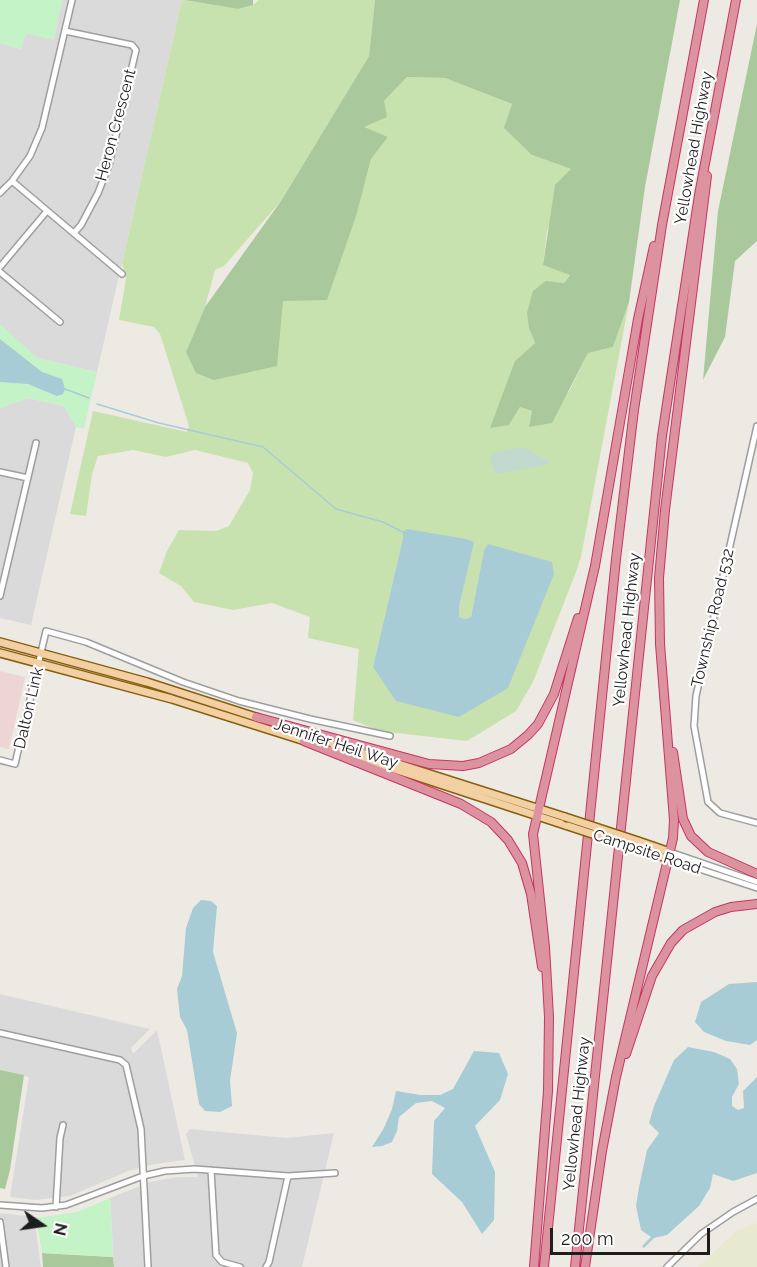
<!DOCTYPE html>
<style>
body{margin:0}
#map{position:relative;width:757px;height:1267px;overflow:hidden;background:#edeae3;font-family:Raleway,sans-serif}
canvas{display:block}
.north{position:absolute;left:12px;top:1195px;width:60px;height:60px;-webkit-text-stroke:4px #fff;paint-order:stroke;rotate:103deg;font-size:16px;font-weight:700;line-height:24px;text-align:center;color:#1d1d1d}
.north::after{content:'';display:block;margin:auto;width:21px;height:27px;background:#1d1d1d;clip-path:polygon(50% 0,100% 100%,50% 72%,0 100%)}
.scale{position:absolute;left:550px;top:1228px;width:160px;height:27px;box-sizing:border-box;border:3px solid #1d1d1d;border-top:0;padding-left:8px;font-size:18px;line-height:21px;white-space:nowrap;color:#1d1d1d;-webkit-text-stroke:4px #fff;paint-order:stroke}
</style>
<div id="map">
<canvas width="757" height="1267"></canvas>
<div class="north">N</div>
<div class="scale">200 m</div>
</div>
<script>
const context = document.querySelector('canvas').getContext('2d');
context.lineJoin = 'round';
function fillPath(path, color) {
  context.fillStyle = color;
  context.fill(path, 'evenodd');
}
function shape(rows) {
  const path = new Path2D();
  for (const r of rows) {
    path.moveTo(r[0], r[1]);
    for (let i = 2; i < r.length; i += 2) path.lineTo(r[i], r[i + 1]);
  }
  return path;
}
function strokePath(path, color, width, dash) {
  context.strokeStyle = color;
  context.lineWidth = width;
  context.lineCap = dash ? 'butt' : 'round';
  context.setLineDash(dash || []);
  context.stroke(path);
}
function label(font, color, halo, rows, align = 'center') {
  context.font = font + ' Raleway,sans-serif';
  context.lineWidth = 4.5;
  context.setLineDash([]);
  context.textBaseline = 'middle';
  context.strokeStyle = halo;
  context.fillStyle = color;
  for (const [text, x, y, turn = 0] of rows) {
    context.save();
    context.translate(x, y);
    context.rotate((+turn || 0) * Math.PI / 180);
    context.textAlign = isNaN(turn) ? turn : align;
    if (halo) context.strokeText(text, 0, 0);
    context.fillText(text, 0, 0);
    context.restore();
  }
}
const residential = shape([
 [62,0,182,0,97,372,37,358,0,326,0,43,21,49,25,33,54,39],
 [28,398,64,406,76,427,31,625,0,618,0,408],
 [0,994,150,1029,131,1048,133,1054,157,1030,185,1160,155,1164,128,1171,70,1196,35,1200,10,1197,29,1077,0,1070],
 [190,1129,287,1138,334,1133,302,1267,114,1267,110,1198,150,1182,177,1177,198,1177,186,1134],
 [0,1213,34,1217,41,1267,0,1267]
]);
const commercial = shape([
 [0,671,25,677,9,749,0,747]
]);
const farmland = shape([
 [757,1223,757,1267,698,1267,737,1230]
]);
const grass = shape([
 [182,0,238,9,253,5,259,0,375,0,369,56,281,201,224,266,215,270,205,307,186,352,283,301,357,213,371,159,388,137,363,128,384,101,407,77,445,78,512,104,532,155,571,169,547,231,543,265,570,274,564,283,546,282,529,328,535,343,515,361,509,425,520,407,532,411,530,427,569,392,588,353,613,347,629,302,581,557,576,572,533,682,516,711,467,741,379,731,353,720,359,649,308,638,310,617,272,603,233,610,194,602,181,586,159,573,167,551,179,530,216,531,229,526,250,490,253,473,248,463,195,450,166,457,133,450,98,456,92,474,86,516,70,514,93,411,187,432,189,426,160,334,154,327,119,320,126,279,122,263],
 [403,538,473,542,459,607,459,617,465,619,471,617,484,550,459,717,373,667]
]);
const forest = shape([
 [184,0,253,0,253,5,238,9],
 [375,0,680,0,645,187,629,302,613,347,588,353,552,423,529,427,532,411,520,407,509,425,490,428,515,361,535,343,529,328,527,313,533,291,546,281,564,283,570,275,543,265,555,185,571,169,532,155,504,128,512,104,445,78,407,77,384,101,387,117,364,127,388,137,371,159,357,213,327,300,283,301,277,366,214,380,196,373,186,352,205,307,281,201,369,56],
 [757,24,757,241,735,261,725,337,703,380,718,211],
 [0,1070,24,1075,10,1170,5,1189,0,1188],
 [42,1253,113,1257,114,1267,43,1267]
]);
const wetland = shape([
 [522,447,548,461,550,464,496,474,489,458,496,452]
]);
const park = shape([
 [0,0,62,0,54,40,26,33,21,49,0,43],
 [0,324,37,358,97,372,84,429,76,427,64,406,28,398,0,408],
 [110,1198,113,1257,42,1253,36,1218,77,1212]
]);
const water = shape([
 [0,339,42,372,62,379,65,389,63,394,57,396,28,384,0,382],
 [407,529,466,539,474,542,459,607,459,617,465,619,471,617,484,550,488,544,552,562,554,574,508,688,459,717,396,701,373,667,403,538,403,532],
 [201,900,211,901,217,906,213,952,237,1033,230,1081,232,1106,220,1112,205,1111,199,1104,187,1030,180,1017,177,989,182,976,186,928,193,908],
 [757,982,757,1040,750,1045,726,1041,704,1032,695,1022,701,1002,729,984],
 [688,1047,714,1052,730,1059,737,1069,739,1084,732,1097,732,1106,738,1110,744,1108,743,1091,757,1077,757,1173,733,1181,713,1174,710,1188,699,1206,667,1235,654,1238,644,1248,642,1246,651,1237,641,1230,636,1206,639,1187,647,1150,659,1133,649,1123,654,1106,674,1060],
 [474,1051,499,1053,508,1074,500,1100,475,1126,495,1172,494,1220,482,1234,462,1202,432,1174,434,1121,445,1108,432,1101,416,1103,399,1117,397,1131,392,1142,382,1146,372,1147,384,1128,392,1109,396,1091,421,1095,440,1095,453,1089]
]);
const stream = shape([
 [65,389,89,398],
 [97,404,159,423,263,447,336,509,383,522,403,532]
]);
const minor = shape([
 [65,31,132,45,136,50,109,165,98,193,81,225,74,233],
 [12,181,122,274],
 [0,193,12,181,30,156,42,128,72,0],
 [0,267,47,211],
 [0,272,60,322],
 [757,426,696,696,694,726,708,802,720,813,757,823],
 [0,472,28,478],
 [0,596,36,443],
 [0,760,15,764,46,631,86,642,183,682,239,701,310,719,390,736],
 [670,852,757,882],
 [669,859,757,888],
 [0,1033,120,1060,126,1065,141,1129,148,1267],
 [211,1170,216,1255,222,1262,240,1267],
 [0,1205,42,1208,66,1205,143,1176,165,1171,195,1169,288,1176,335,1173],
 [56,1207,60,1138,63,1125],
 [0,1222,6,1267],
 [266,1267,269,1262,288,1176],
 [667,1267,701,1234,733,1212,757,1199]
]);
const major = shape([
 [0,642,147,682,259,718],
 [0,653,172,699,308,742],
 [298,732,565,817],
 [333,749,568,826],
 [638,841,670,852],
 [638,849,669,859]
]);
const highway = shape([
 [256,717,429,764,463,766,479,763,511,749,528,735,538,724,554,694,578,618],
 [304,741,461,804,491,822,508,840,522,863,531,894,542,967],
 [673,752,683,819,691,836,708,852,757,874],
 [626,1054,652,976,671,943,683,930,715,912,731,907,757,904],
 [534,1267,548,1091,549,1017,545,947,533,834,595,566,638,319,654,246],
 [544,1267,616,559,634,410,662,225,704,0],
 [575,1267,662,436,699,195,736,0],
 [585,1267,602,1151,616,1077,673,838,674,820,660,644,659,578,665,510,707,176]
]);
const majorBridge = shape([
 [565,817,638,841],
 [568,826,638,849]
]);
const streetNames = [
 ["Heron Crescent",116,125,-75],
 ["Yellowhead Highway",694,148,-80],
 ["Township Road 532",713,618,-77],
 ["Yellowhead Highway",627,630,-84],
 ["Dalton Link",29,708,-77],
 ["Jennifer Heil Way",336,744,18],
 ["Campsite Road",647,852,18],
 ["Yellowhead Highway",577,1114,-84]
];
fillPath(residential, '#dbdada');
fillPath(commercial, '#ecd5d4');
fillPath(farmland, '#e8ead0');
fillPath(grass, '#c7e2ae');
fillPath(forest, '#a9c89c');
fillPath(wetland, '#c2d9cf');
fillPath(park, '#c4f3c8');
fillPath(water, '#a8ccd6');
strokePath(stream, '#a8ccd6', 1.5);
strokePath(minor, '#9e9e9e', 8);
strokePath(major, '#87600f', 10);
strokePath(highway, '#c63566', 10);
strokePath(minor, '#fff', 5);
strokePath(major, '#f2d0a3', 7);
strokePath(highway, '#dd92a0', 8);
strokePath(majorBridge, '#87600f', 10, []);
strokePath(majorBridge, '#f2d0a3', 7);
label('16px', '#1d1d1d', '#fff', streetNames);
</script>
